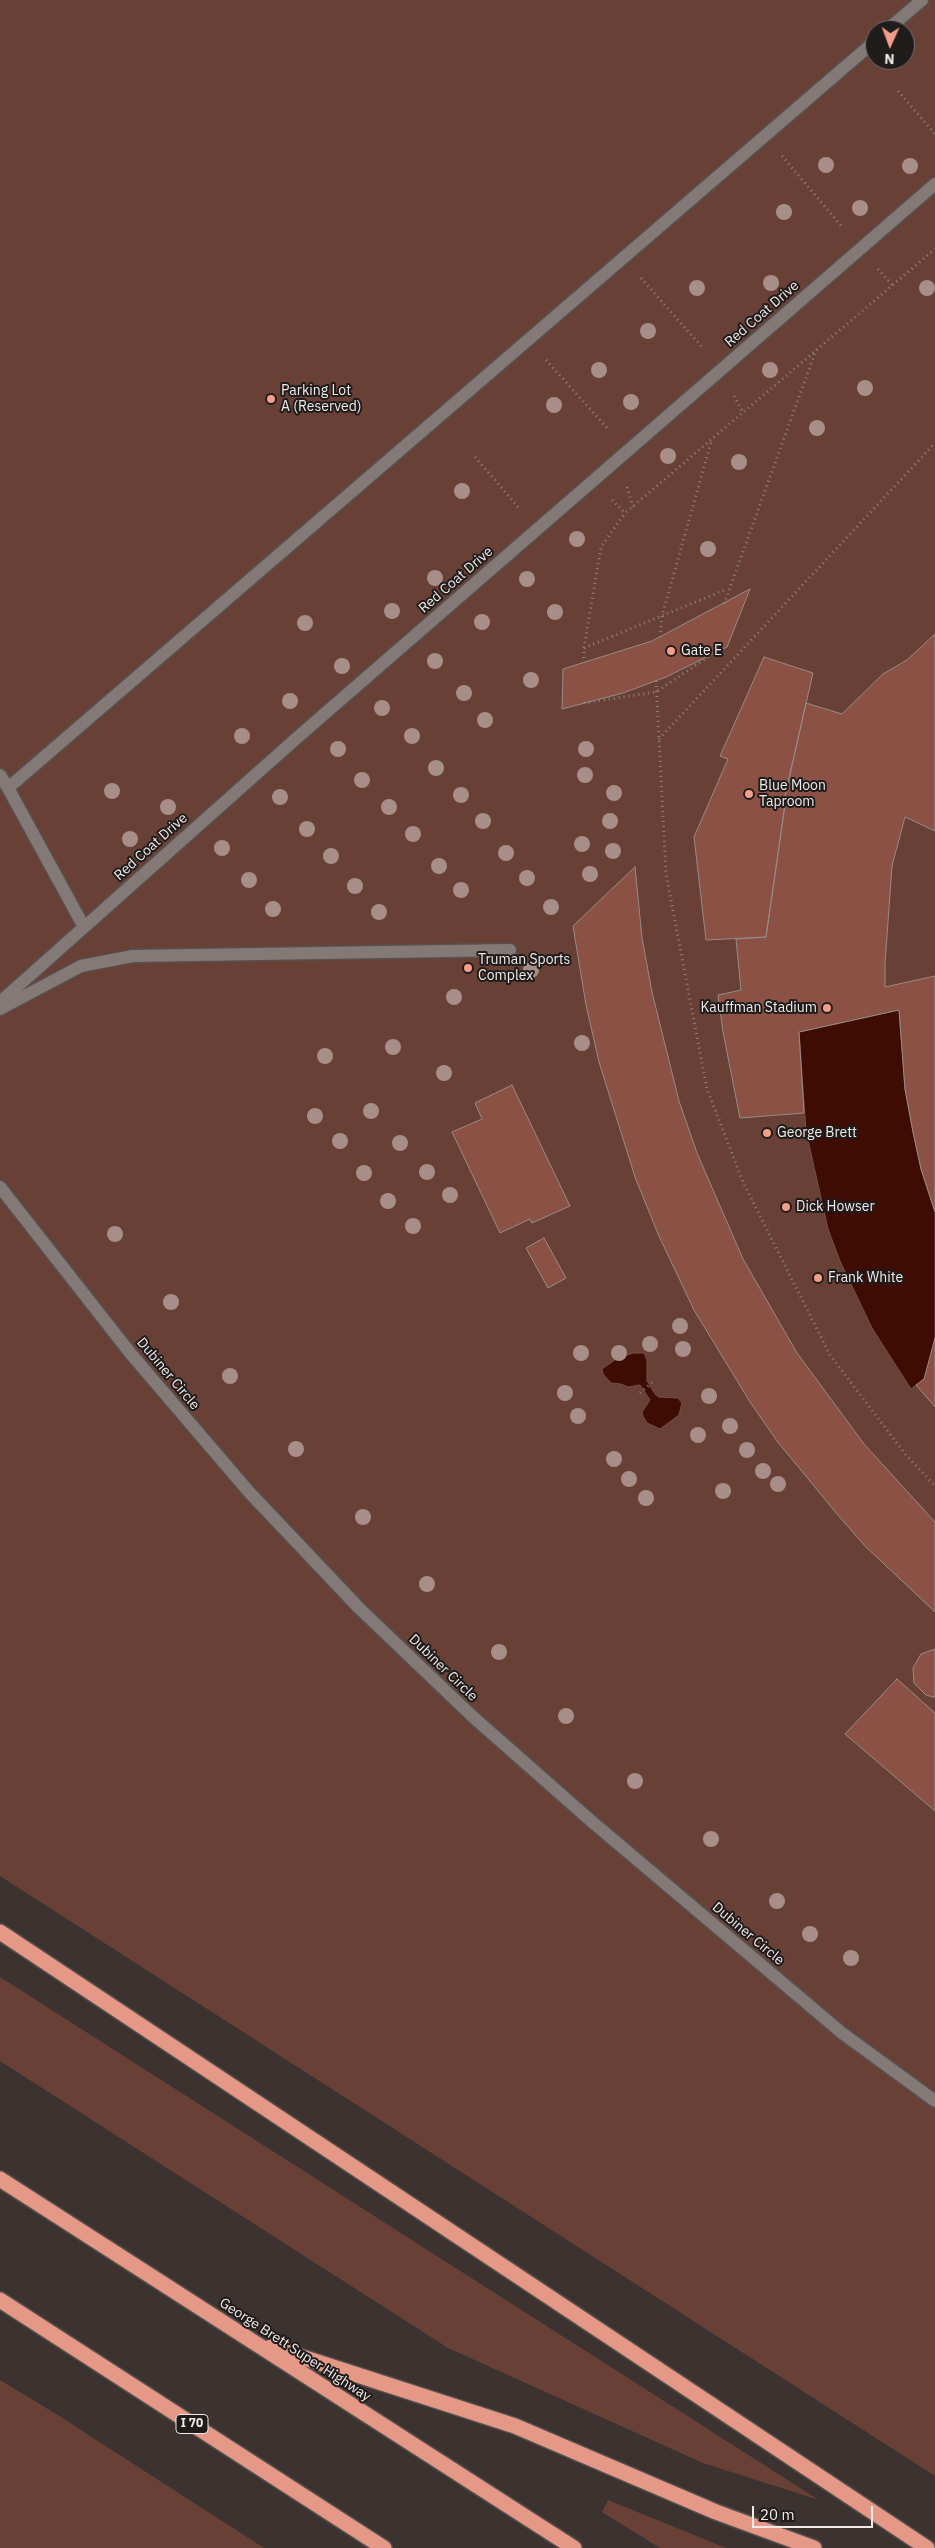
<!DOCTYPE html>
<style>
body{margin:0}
#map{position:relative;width:935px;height:2548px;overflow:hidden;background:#3c3331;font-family:"IBM Plex Sans",sans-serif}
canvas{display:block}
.north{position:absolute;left:865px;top:20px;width:50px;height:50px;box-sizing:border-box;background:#201c1b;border:1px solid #736e6d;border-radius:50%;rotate:182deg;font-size:14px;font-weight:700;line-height:20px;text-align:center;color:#f0eae9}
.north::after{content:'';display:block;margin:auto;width:18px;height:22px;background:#f49e89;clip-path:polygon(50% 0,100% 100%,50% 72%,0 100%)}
.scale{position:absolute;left:752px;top:2506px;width:121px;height:22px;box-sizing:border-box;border:2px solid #f0eae9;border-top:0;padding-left:6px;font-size:15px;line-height:18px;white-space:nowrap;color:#f0eae9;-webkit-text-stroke:4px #201c1b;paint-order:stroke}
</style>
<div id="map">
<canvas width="935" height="2548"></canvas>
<div class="north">N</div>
<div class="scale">20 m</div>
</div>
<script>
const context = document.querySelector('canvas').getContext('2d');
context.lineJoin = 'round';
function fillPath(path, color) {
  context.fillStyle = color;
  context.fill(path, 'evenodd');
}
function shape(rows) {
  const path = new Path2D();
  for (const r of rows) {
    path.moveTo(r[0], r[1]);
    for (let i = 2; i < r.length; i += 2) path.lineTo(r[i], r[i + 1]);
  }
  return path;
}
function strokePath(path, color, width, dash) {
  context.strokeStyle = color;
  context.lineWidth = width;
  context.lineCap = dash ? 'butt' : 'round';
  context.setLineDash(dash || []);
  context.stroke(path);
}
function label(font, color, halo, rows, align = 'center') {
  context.font = font + ' "IBM Plex Sans",sans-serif';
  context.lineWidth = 4;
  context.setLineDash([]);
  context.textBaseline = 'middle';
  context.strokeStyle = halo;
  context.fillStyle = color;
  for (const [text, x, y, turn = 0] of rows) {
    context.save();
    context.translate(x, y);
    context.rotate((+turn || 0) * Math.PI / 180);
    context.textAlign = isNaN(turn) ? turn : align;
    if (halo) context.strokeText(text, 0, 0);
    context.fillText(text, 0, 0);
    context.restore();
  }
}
const green = shape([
 [0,0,935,0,935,2476,0,1876],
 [875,30,905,30,905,60,875,60],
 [0,1977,819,2500,703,2463,448,2348,0,2061],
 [0,2380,56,2414,264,2548,0,2548],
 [608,2500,726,2548,660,2548,602,2512]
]);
const water = shape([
 [899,1010,905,1089,913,1132,921,1169,935,1212,935,1343,924,1379,911,1389,872,1328,840,1261,828,1229,806,1131,799,1032,899,1010],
 [633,1353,644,1353,647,1360,647,1381,655,1394,659,1397,678,1398,682,1403,679,1415,660,1429,647,1423,643,1416,642,1412,650,1400,640,1385,628,1387,621,1384,611,1383,603,1374,602,1369,616,1359,633,1353]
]);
const building = shape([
 [750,589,727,647,666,677,623,693,562,709,563,669,652,641,750,589],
 [935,634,935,831,905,817,892,866,885,964,885,987,935,976,935,1212,921,1169,913,1132,905,1089,899,1010,799,1032,804,1113,740,1118,723,1032,718,995,741,990,736,939,766,937,785,805,783,805,806,703,842,714,883,674,907,660,935,634],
 [764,657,813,673,783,805,785,805,766,937,706,940,694,837,728,759,720,756,764,657],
 [635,867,642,938,652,992,679,1101,697,1153,743,1259,797,1353,864,1444,935,1522,935,1612,865,1546,837,1514,777,1441,750,1402,694,1310,658,1234,635,1177,599,1062,586,1005,573,926,635,867],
 [512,1085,570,1206,532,1223,530,1219,500,1233,452,1132,482,1119,475,1103,512,1085],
 [544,1238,566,1278,548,1288,526,1248,544,1238],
 [935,1338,935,1407,916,1385,924,1379,935,1338],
 [935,1649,935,1697,933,1697,926,1695,914,1683,913,1668,921,1654,935,1649],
 [897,1679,935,1713,935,1811,845,1734,897,1679]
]);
const path = shape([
 [898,91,935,134],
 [782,156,843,228],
 [878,269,892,285],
 [641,278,703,348],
 [546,360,609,430],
 [734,396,743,412],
 [475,457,519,508],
 [627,487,633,507],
 [612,500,625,513,935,249],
 [724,604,816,350],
 [660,637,662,616,711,442],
 [584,648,727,589],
 [584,663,584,648,601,547,625,513],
 [656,681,666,874,707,1089,743,1182,830,1355,906,1455,935,1486],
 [584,703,656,692,711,655],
 [659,739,935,443],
 [640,1393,655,1380]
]);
const minor = shape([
 [887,30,922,0],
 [0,775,8,788,875,41],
 [8,788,84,927],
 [0,1002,299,736,935,184],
 [0,1009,81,966,133,956,510,950],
 [0,1187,131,1354,249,1492,359,1608,472,1716,590,1820,842,2033,935,2101]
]);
const highway = shape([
 [0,1932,927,2548],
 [0,2179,574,2548],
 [0,2300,384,2548],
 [271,2347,515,2426,716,2512,814,2548]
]);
const trees = [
 [826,165],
 [910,166],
 [860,208],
 [784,212],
 [771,283],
 [697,288],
 [927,288],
 [648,331],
 [599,370],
 [770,370],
 [865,388],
 [631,402],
 [554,405],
 [817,428],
 [668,456],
 [739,462],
 [462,491],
 [577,539],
 [708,549],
 [435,578],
 [527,579],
 [392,611],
 [555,612],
 [482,622],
 [305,623],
 [435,661],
 [342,666],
 [531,680],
 [464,693],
 [290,701],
 [382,708],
 [485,720],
 [242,736],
 [412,736],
 [338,749],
 [586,749],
 [436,768],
 [585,775],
 [362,780],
 [112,791],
 [614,793],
 [461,795],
 [280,797],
 [168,807],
 [389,807],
 [483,821],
 [610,821],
 [307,829],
 [413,834],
 [130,839],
 [582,844],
 [222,848],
 [613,851],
 [506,853],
 [331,856],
 [439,866],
 [590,874],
 [527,878],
 [249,880],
 [355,886],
 [461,890],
 [551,907],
 [273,909],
 [379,912],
 [531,970],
 [454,997],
 [582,1043],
 [393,1047],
 [325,1056],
 [444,1073],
 [371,1111],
 [315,1116],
 [340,1141],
 [400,1143],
 [427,1172],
 [364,1173],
 [450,1195],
 [388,1201],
 [413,1226],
 [115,1234],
 [171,1302],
 [680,1326],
 [650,1344],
 [683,1349],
 [581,1353],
 [619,1353],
 [230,1376],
 [565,1393],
 [709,1396],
 [578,1416],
 [730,1426],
 [698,1435],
 [296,1449],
 [747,1450],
 [614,1459],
 [763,1471],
 [629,1479],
 [778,1484],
 [723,1491],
 [646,1498],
 [363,1517],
 [427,1584],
 [499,1652],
 [566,1716],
 [635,1781],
 [711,1839],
 [777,1901],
 [810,1934],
 [851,1958]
];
const markers = [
 [271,399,5,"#f49e89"],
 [671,651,5,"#f49e89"],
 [749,794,5,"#f49e89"],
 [468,968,5,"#f49e89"],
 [827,1008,5,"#f49e89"],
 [767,1133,5,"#f49e89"],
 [786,1207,5,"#f49e89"],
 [818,1278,5,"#f49e89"]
];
const shields = [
 [192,2424,32]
];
const shieldNames = [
 ["I 70",192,2424]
];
const streetNames = [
 ["Red Coat Drive",762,314,-41],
 ["Red Coat Drive",456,580,-41],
 ["Red Coat Drive",151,847,-42],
 ["Dubiner Circle",168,1374,50],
 ["Dubiner Circle",443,1668,44],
 ["Dubiner Circle",748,1934,40],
 ["George Brett Super Highway",295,2350,33]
];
const poiNames = [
 ["Parking Lot",281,391],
 ["A (Reserved)",281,407],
 ["Gate E",681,651],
 ["Blue Moon",759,786],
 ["Taproom",759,802],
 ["Truman Sports",478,960],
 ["Complex",478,976],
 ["Kauffman Stadium",817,1008,"right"],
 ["George Brett",777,1133],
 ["Dick Howser",796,1207],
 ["Frank White",828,1278]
];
fillPath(green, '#694036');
fillPath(water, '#3e0c03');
strokePath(water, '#734f48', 1);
fillPath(building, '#8a5144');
strokePath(building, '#968b89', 1);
strokePath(minor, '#58514f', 15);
strokePath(highway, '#58514f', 18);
strokePath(path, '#8b8382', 3, [1, 4]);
strokePath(minor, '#837977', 12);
strokePath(highway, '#e59885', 15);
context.fillStyle = '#a78e88';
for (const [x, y] of trees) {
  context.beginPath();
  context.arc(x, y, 8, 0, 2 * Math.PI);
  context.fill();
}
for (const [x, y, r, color] of markers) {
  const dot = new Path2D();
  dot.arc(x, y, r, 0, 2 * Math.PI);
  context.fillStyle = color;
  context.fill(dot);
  strokePath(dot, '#201c1b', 2);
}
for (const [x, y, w] of shields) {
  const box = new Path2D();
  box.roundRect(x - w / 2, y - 9.5, w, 19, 4);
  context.fillStyle = '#201c1b';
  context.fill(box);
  strokePath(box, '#f0eae9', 1);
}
label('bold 12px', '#f0eae9', null, shieldNames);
label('14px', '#f0eae9', '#201c1b', streetNames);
label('14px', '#f0eae9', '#201c1b', poiNames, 'left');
</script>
